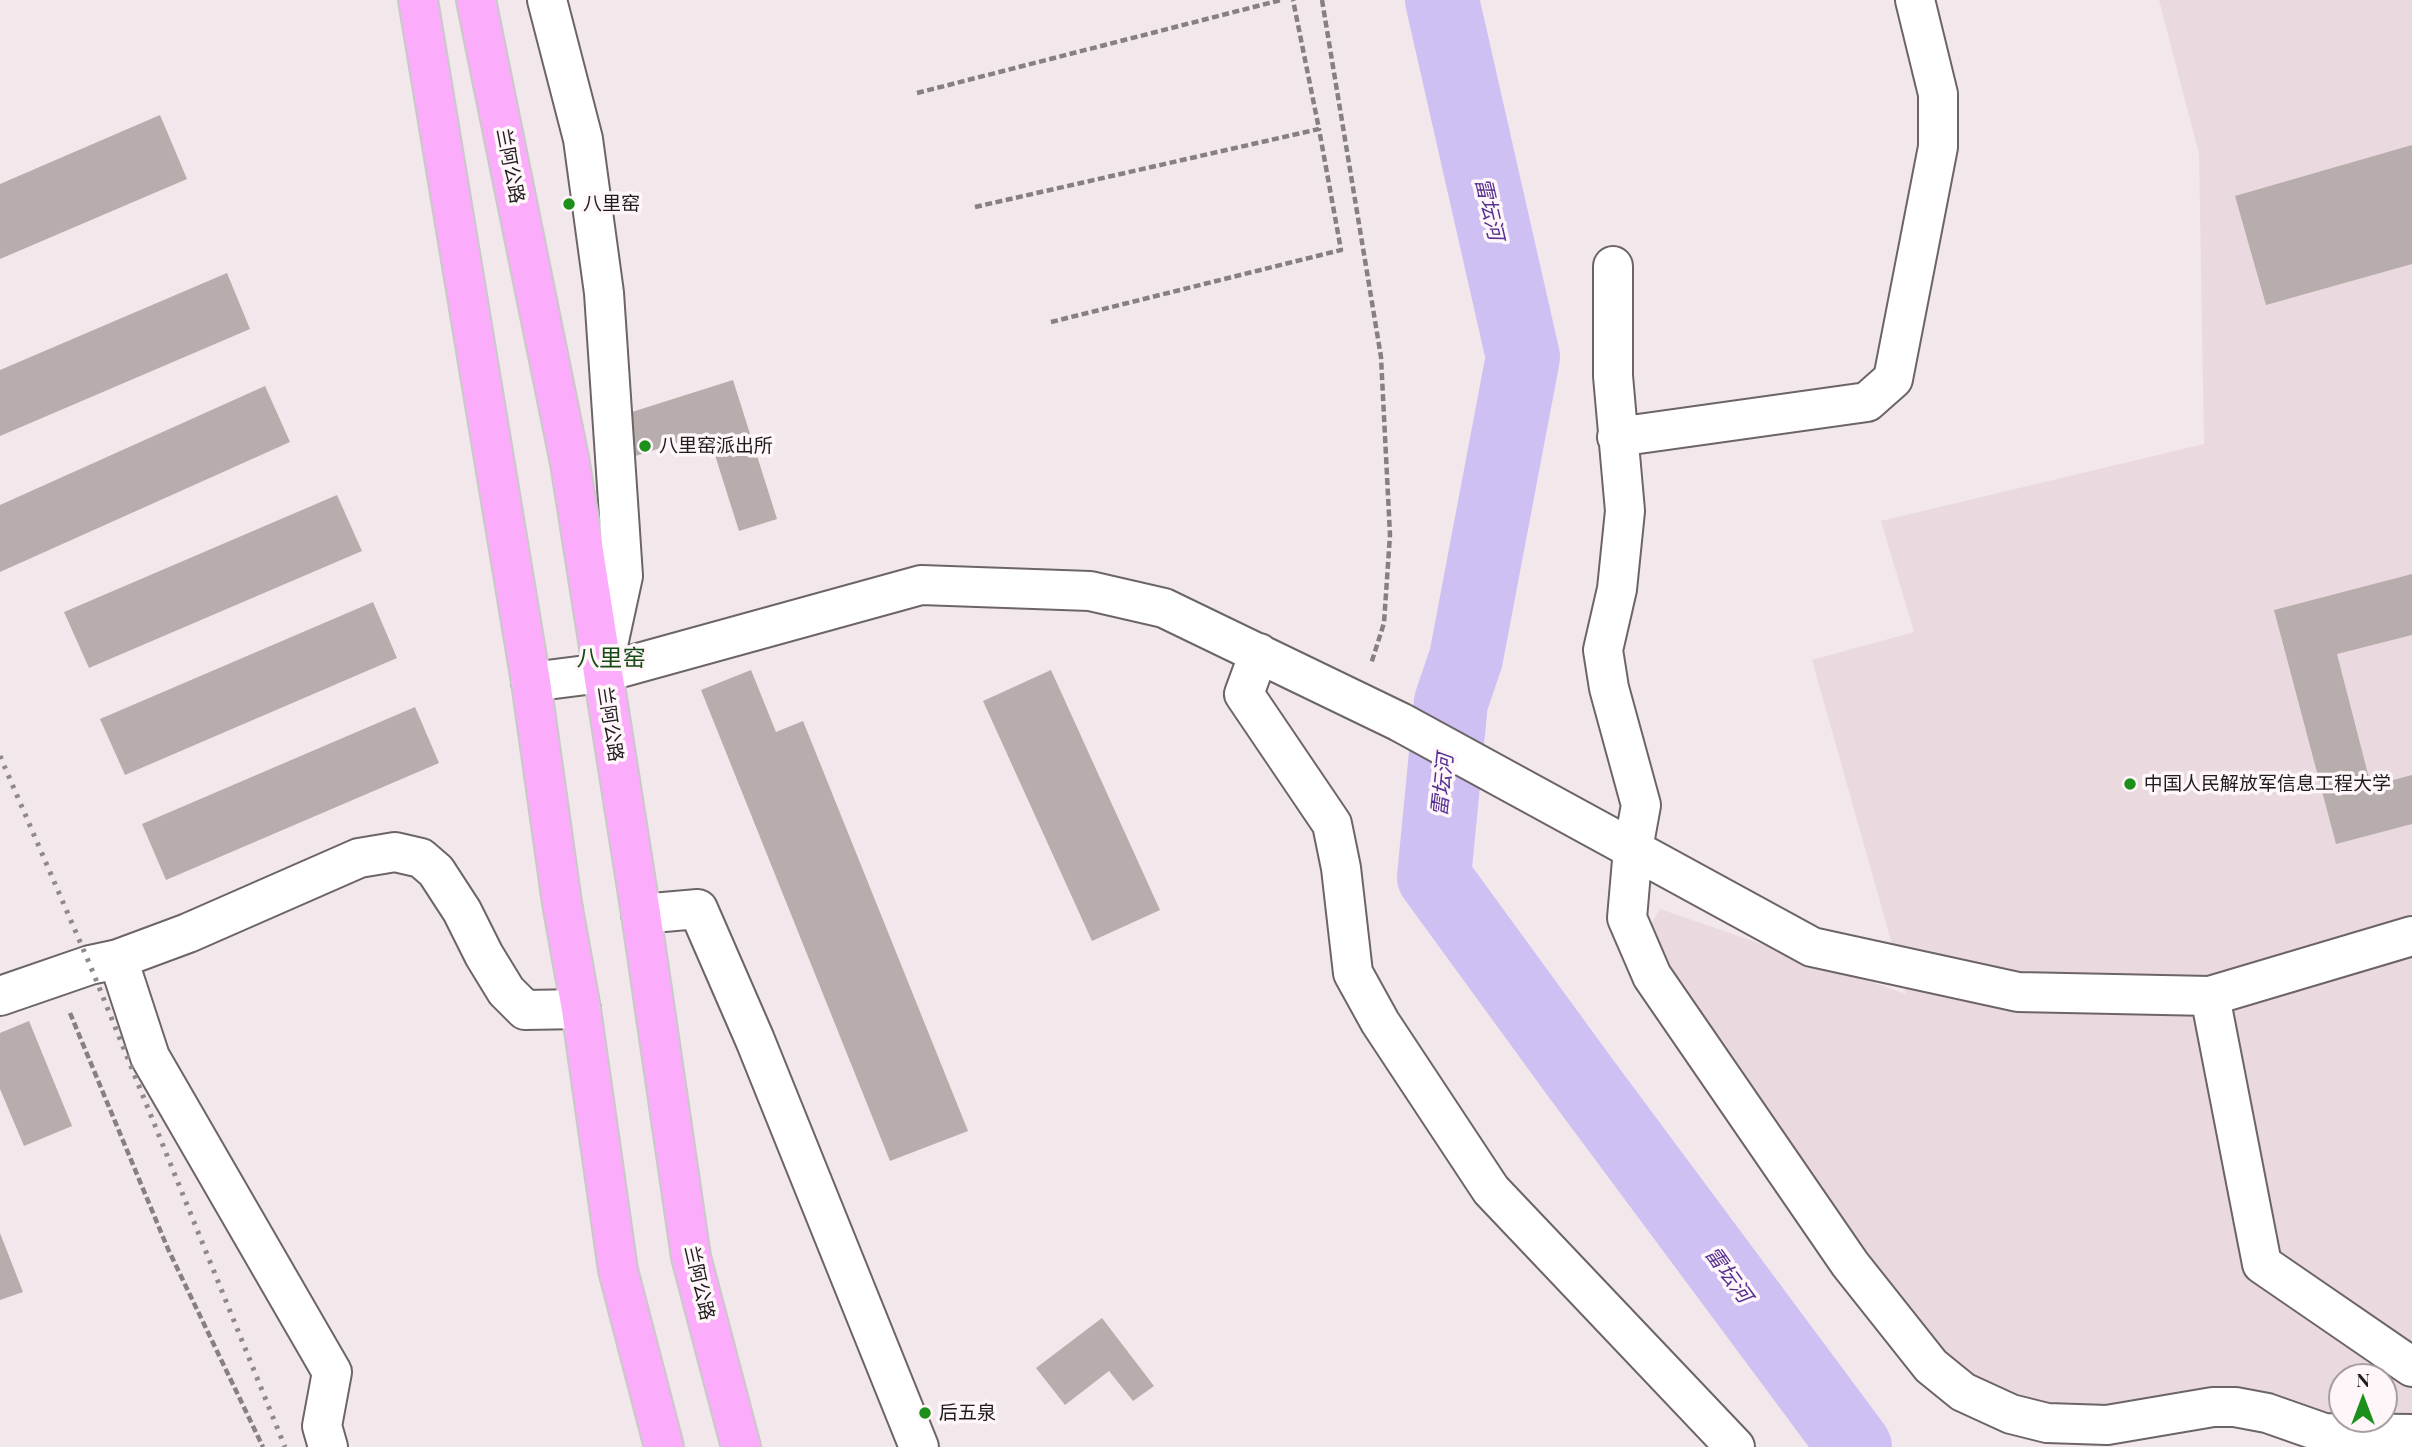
<!DOCTYPE html>
<meta charset="utf-8">
<style>
body{margin:0}
#map{position:relative;width:2412px;height:1447px;overflow:hidden;background:#f2e8eb;font-family:"Playfair Display",serif}
canvas{display:block}
.north{position:absolute;left:2328px;top:1363px;width:70px;height:70px;box-sizing:border-box;background:#fff6f9;border:2px solid #a59fa1;border-radius:50%;rotate:0deg;font-size:19px;font-weight:700;line-height:28px;text-align:center;color:#1f1c1d}
.north::after{content:'';display:block;margin:auto;width:24px;height:32px;background:#1d901b;clip-path:polygon(50% 0,100% 100%,50% 72%,0 100%)}
</style>
<div id="map">
<canvas width="2412" height="1447"></canvas>
<div class="north">N</div>
</div>
<script>
const context = document.querySelector('canvas').getContext('2d');
context.lineJoin = 'round';
function fillPath(path, color) {
  context.fillStyle = color;
  context.fill(path, 'evenodd');
}
function shape(rows) {
  const path = new Path2D();
  for (const r of rows) {
    path.moveTo(r[0], r[1]);
    for (let i = 2; i < r.length; i += 2) path.lineTo(r[i], r[i + 1]);
  }
  return path;
}
function strokePath(path, color, width, dash) {
  context.strokeStyle = color;
  context.lineWidth = width;
  context.lineCap = dash ? 'butt' : 'round';
  context.setLineDash(dash || []);
  context.stroke(path);
}
function label(font, color, halo, rows, align = 'center') {
  context.font = font + ' "Playfair Display","Noto Sans SC",serif';
  context.lineWidth = 7;
  context.setLineDash([]);
  context.textBaseline = 'middle';
  context.strokeStyle = halo;
  context.fillStyle = color;
  for (const [text, x, y, turn = 0] of rows) {
    context.save();
    context.translate(x, y);
    context.rotate((+turn || 0) * Math.PI / 180);
    context.textAlign = isNaN(turn) ? turn : align;
    if (halo) context.strokeText(text, 0, 0);
    context.fillText(text, 0, 0);
    context.restore();
  }
}
const built = shape([
 [2159,0,2412,0,2412,1429,2062,1414,2007,1398,1947,1362,1886,1292,1662,972,1647,931,1660,909,1906,994,1812,660,1914,632,1881,521,2204,444,2199,154],
 [2342,1377,2384,1377,2384,1419,2342,1419]
]);
const river = shape([
 [1442,0,1523,357,1466,658,1451,702,1434,877,1582,1080,1855,1447]
]);
const building = shape([
 [160,115,187,179,0,259,0,184],
 [2412,145,2412,264,2266,305,2235,196],
 [227,273,250,329,0,436,0,370],
 [733,380,777,519,739,531,708,433,626,459,613,418],
 [265,386,290,442,0,572,0,505],
 [337,495,362,551,89,668,64,612],
 [2412,574,2412,635,2337,654,2371,786,2412,775,2412,824,2336,844,2274,610],
 [373,602,397,658,125,775,100,719],
 [751,670,776,732,803,721,968,1131,890,1161,701,690],
 [1051,670,1160,910,1092,941,983,701],
 [415,707,439,763,166,880,142,824],
 [29,1021,72,1126,24,1146,0,1089,0,1033],
 [0,1233,23,1292,0,1300],
 [1102,1318,1154,1386,1133,1401,1109,1371,1065,1405,1036,1368]
]);
const path = shape([
 [1322,0,1381,357,1390,535,1384,623,1371,664],
 [917,93,1281,0],
 [975,207,1319,129,1293,0],
 [1051,322,1341,250,1319,129],
 [70,1013,168,1249,263,1447]
]);
const minor = shape([
 [547,0,583,139,604,293,623,576,603,668],
 [1613,266,1613,376,1625,511,1617,589,1603,650,1609,688,1641,805,1633,849,1627,918,1652,976,1850,1264,1931,1366,1963,1392,2011,1414,2047,1423,2107,1425,2213,1407,2235,1407,2267,1413,2324,1433,2412,1434],
 [1617,437,1867,402,1893,379,1938,147,1938,94,1915,0],
 [1259,653,1244,694,1332,824,1341,868,1353,973,1380,1022,1491,1190,1735,1447],
 [531,682,602,673,921,585,1090,591,1164,608,1400,722,1812,947,2018,992,2210,996,2412,936],
 [641,914,698,909,755,1040,919,1447],
 [118,959,150,1057,332,1372,322,1426,328,1447],
 [0,996,90,965,118,959,188,933,359,858,395,852,421,858,436,871,462,911,484,955,506,991,525,1010,581,1009],
 [2210,996,2262,1264,2412,1367]
]);
const highway = shape([
 [418,0,531,682,562,903,581,1009,618,1270,664,1447],
 [476,0,570,463,641,914,691,1257,741,1447]
]);
const rail = shape([
 [0,756,90,965,285,1447]
]);
const markers = [
 [569,204,7,"#1d901b"],
 [645,446,7,"#1d901b"],
 [2130,784,7,"#1d901b"],
 [925,1413,7,"#1d901b"]
];
const streetNames = [
 ["兰阿公路",510,166,79],
 ["兰阿公路",610,724,81],
 ["兰阿公路",699,1283,77]
];
const poiNames = [
 ["八里窑",583,204],
 ["八里窑派出所",659,446],
 ["中国人民解放军信息工程大学",2144,784],
 ["后五泉",939,1413]
];
const waterNames = [
 ["雷坛河",1489,209,77],
 ["雷坛河",1443,785,-84],
 ["雷坛河",1728,1275,54]
];
const quarterNames = [
 ["八里窑",611,659]
];
fillPath(built, '#ead9de');
strokePath(river, '#cec0f3', 74);
fillPath(building, '#b6adac');
strokePath(minor, '#6c6467', 42);
strokePath(highway, '#c9c9c9', 42);
strokePath(path, '#868082', 4.5, [7, 3.5]);
strokePath(minor, '#fff', 38);
strokePath(highway, '#fbacfa', 38);
strokePath(rail, '#8f898b', 5, [3.5, 7]);
for (const [x, y, r, color] of markers) {
  const dot = new Path2D();
  dot.arc(x, y, r, 0, 2 * Math.PI);
  context.fillStyle = color;
  context.fill(dot);
  strokePath(dot, '#fff6f9', 2.5);
}
label('19px', '#1f1c1d', '#fff6f9', streetNames);
label('19px', '#1f1c1d', '#fff6f9', poiNames, 'left');
label('italic 21px', '#583292', '#fff6f9', waterNames);
label('23px', '#174b15', '#fff6f9', quarterNames);
</script>
